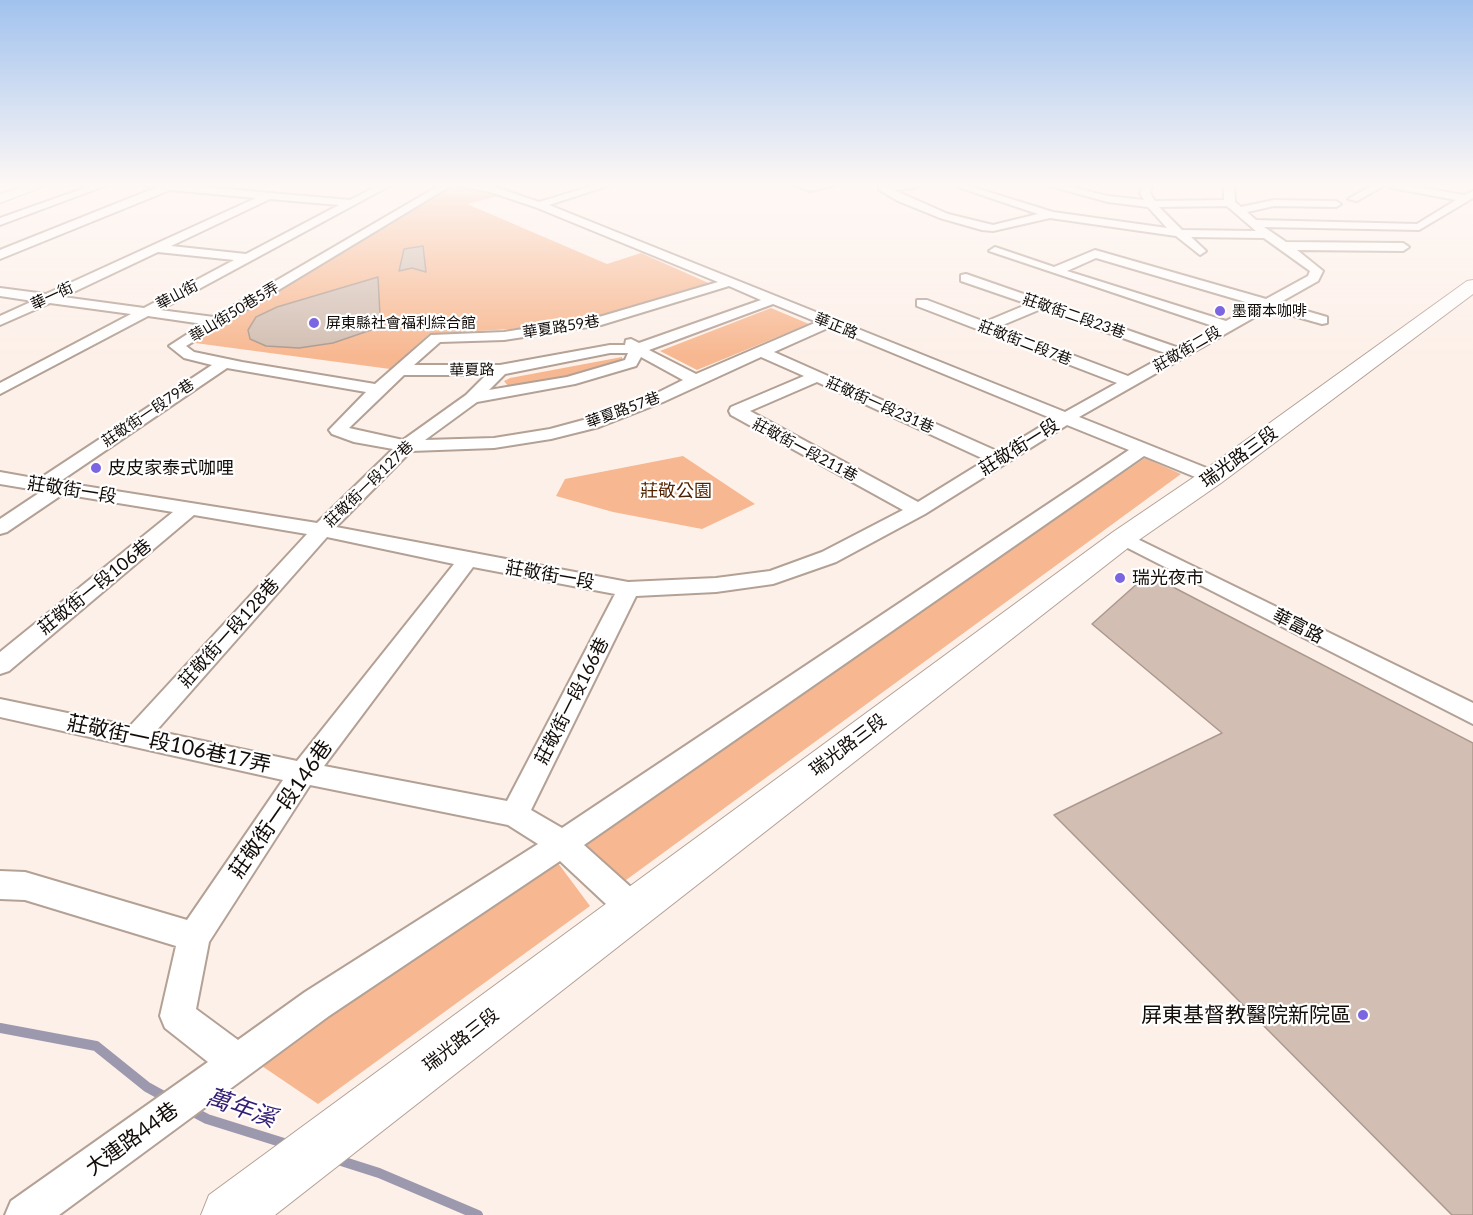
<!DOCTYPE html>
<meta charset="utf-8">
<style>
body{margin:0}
canvas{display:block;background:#fdf0e9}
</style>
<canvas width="1473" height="1215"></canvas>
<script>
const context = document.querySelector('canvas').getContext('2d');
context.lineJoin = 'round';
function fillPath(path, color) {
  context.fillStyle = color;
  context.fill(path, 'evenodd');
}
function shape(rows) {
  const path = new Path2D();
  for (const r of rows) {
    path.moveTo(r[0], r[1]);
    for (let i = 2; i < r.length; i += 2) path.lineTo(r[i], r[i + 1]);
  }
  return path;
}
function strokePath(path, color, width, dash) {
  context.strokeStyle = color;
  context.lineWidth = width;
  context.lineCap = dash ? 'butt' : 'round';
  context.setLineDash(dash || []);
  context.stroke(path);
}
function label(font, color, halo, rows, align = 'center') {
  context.font = font + ' Lato,"Noto Sans TC",sans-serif';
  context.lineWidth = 4.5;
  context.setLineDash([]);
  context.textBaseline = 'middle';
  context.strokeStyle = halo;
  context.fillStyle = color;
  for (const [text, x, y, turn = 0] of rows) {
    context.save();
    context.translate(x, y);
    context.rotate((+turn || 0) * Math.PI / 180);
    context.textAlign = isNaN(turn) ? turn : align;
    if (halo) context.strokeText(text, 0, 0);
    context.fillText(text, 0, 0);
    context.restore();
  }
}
const green = shape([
 [453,185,480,187,507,194,467,204,607,264,641,253,713,285,593,319,543,327,429,334,390,369,195,343,198,336],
 [771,308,809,324,697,370,660,351],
 [622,357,622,360,611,364,567,377,514,387,508,386,504,381,510,378],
 [683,456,755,504,702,529,613,512,556,496,565,479],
 [1145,458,1181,474,622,883,581,841],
 [555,859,590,906,318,1104,256,1062]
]);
const stream = shape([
 [0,1028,96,1046,147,1087,167,1098],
 [190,1110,207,1119,287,1144],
 [335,1159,379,1173,478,1215]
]);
const building = shape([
 [423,246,426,272,412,268,399,271,404,249,423,246],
 [378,277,380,315,371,330,333,343,299,348,266,346,250,339,248,330,256,317,277,307,378,277],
 [1148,574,1473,743,1473,1215,1452,1215,1054,815,1222,733,1092,624,1148,574]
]);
const street = shape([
 [93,185,107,185,0,225,0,218,93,185],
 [145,185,180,185,350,200,379,185,391,185,160,310,214,317,440,185,492,186,539,202,595,185,610,185,549,205,1065,412,1117,383,917,306,917,300,927,300,985,322,1028,304,961,281,961,275,966,274,1179,348,1216,327,989,251,995,247,1054,267,1095,250,1266,299,1308,276,1310,271,1264,238,1191,237,1206,251,1200,255,1176,236,1050,218,993,231,982,230,940,218,898,201,879,190,879,186,920,185,915,188,894,190,948,214,993,225,1038,214,952,185,966,185,1053,212,1167,228,1148,207,1108,202,1046,185,1062,185,1108,196,1144,200,1140,193,1142,185,1152,185,1150,193,1155,201,1224,200,1224,185,1234,185,1235,202,1241,207,1274,200,1336,201,1341,204,1336,207,1274,206,1247,212,1256,220,1417,224,1456,200,1392,188,1387,185,1407,185,1464,195,1473,191,1473,198,1419,230,1264,227,1286,242,1403,243,1409,247,1403,251,1297,250,1323,271,1318,281,1279,303,1327,317,1327,323,1322,324,1269,309,1079,417,1219,473,1221,477,1219,481,1205,481,1144,456,584,845,643,898,648,908,643,918,632,922,621,918,560,861,329,1016,59,1215,5,1215,11,1201,208,1062,165,1028,160,1016,176,946,25,900,0,899,0,871,25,872,187,920,283,780,0,717,0,699,130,726,307,534,194,515,9,671,0,674,0,652,173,512,63,494,7,532,0,534,0,519,42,491,0,484,0,472,39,479,212,365,184,358,169,346,203,324,148,316,0,394,0,383,131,314,50,303,0,325,0,316,33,301,0,296,0,288,46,294,256,198,170,190,0,259,0,250,155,188,145,185],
 [452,185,490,192,535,207,718,282,599,317,504,332,431,335,375,384,242,362,194,352,186,346,452,185],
 [270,199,339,205,246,254,171,246,270,199],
 [1227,206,1256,231,1182,230,1159,207,1227,206],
 [158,252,234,260,144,308,63,297,158,252],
 [1096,258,1256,305,1226,321,1067,271,1096,258],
 [729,286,761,300,639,343,631,339,626,340,625,345,610,345,500,365,414,365,440,342,504,340,601,325,729,286],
 [773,304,817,322,696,374,649,350,773,304],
 [1041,309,1168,354,1128,376,998,327,1041,309],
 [830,327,1053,419,999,452,774,352,830,327],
 [610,353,628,353,625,360,567,377,489,390,505,374,610,353],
 [641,357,683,380,651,396,587,419,550,429,494,438,425,440,477,402,575,384,636,366,641,357],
 [761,357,804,376,731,407,729,411,731,415,903,510,822,552,770,571,716,578,628,582,336,527,411,451,494,448,551,439,599,427,663,402,761,357],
 [227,368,366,392,329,430,332,434,354,442,393,449,317,523,59,482,227,368],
 [404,375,486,375,466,395,403,440,349,428,404,375],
 [817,382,986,460,918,502,750,411,817,382],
 [1067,425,1129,450,562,828,531,810,636,596,716,592,773,584,836,562,925,514,1067,425],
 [327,537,454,564,297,761,156,731,327,537],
 [473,567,615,594,507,801,324,766,473,567],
 [310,785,508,825,538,844,305,992,238,1040,196,1009,209,942,310,785],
 [793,185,836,185,811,191,793,185],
 [1373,185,1385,185,1357,201,1348,199,1373,185],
 [1123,532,1473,703,1473,724,1116,542,1113,538,1116,534,1123,532]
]);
const secondary = shape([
 [28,185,48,185,0,203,0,194,28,185],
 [1473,280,1473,294,1221,483,1133,544,275,1215,201,1215,209,1195,1113,532,1203,471,1467,281,1473,280]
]);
const markers = [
 [1220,311,6,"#7c65e0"],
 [314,323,6,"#7c65e0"],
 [96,468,6,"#7c65e0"],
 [1120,578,6,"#7c65e0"],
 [1363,1015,6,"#7c65e0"]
];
const farStreetnames = [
 ["華山街",177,295,-28],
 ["華一街",52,296,-25],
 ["華山街50巷5弄",234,312,-31],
 ["莊敬街二段23巷",1074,316,19],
 ["華正路",836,326,22],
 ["華夏路59巷",561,327,-9],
 ["莊敬街二段7巷",1025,343,21],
 ["莊敬街二段",1187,349,-30],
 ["華夏路",472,370,-1],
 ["莊敬街一段231巷",880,405,24],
 ["華夏路57巷",623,410,-20],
 ["莊敬街一段79巷",148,413,-34],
 ["莊敬街一段211巷",805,450,28],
 ["莊敬街一段127巷",369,484,-44]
];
const farPoinames = [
 ["墨爾本咖啡",1232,311],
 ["屏東縣社會福利綜合館",326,323]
];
const streetNames = [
 ["莊敬街一段",1019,447,-32],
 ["瑞光路三段",1239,457,-36],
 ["莊敬街一段",72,490,9],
 ["莊敬街一段",550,575,10],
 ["莊敬街一段106巷",95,587,-39],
 ["華富路",1298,626,27],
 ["莊敬街一段128巷",229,633,-48],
 ["莊敬街一段166巷",572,701,-63],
 ["瑞光路三段",848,745,-37],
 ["瑞光路三段",461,1040,-38]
];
const poiNames = [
 ["皮皮家泰式咖哩",108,468],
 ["瑞光夜市",1132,578]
];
const parkNames = [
 ["莊敬公園",676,491]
];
const nearStreetnames = [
 ["莊敬街一段106巷17弄",169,744,12],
 ["莊敬街一段146巷",281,809,-55],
 ["大連路44巷",132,1139,-36]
];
const nearPoinames = [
 ["屏東基督教醫院新院區",1351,1015]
];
const nearWaternames = [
 ["萬年溪",241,1108,19]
];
fillPath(green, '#f7b891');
strokePath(stream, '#9c99af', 10);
fillPath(building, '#d2beb2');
strokePath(building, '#ac998e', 1.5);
strokePath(street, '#b4a195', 4);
strokePath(secondary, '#b4a195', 2);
fillPath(street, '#fff');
fillPath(secondary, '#fff');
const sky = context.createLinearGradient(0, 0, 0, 355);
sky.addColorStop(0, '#a1c2ee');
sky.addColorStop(0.52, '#fef8f5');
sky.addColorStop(1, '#fef8f500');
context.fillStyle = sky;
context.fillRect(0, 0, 1473, 355);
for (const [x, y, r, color] of markers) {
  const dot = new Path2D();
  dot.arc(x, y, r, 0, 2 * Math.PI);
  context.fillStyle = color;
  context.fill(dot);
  strokePath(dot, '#fff', 2);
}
label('15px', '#120c08', '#fff', farStreetnames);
label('15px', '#120c08', '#fff', farPoinames, 'left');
label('18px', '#120c08', '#fff', streetNames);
label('18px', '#120c08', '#fff', poiNames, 'left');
label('18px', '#522300', '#fff', parkNames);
label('21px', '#120c08', '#fff', nearStreetnames);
label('21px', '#120c08', '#fff', nearPoinames, 'right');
label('italic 24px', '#341d74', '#fff', nearWaternames);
</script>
